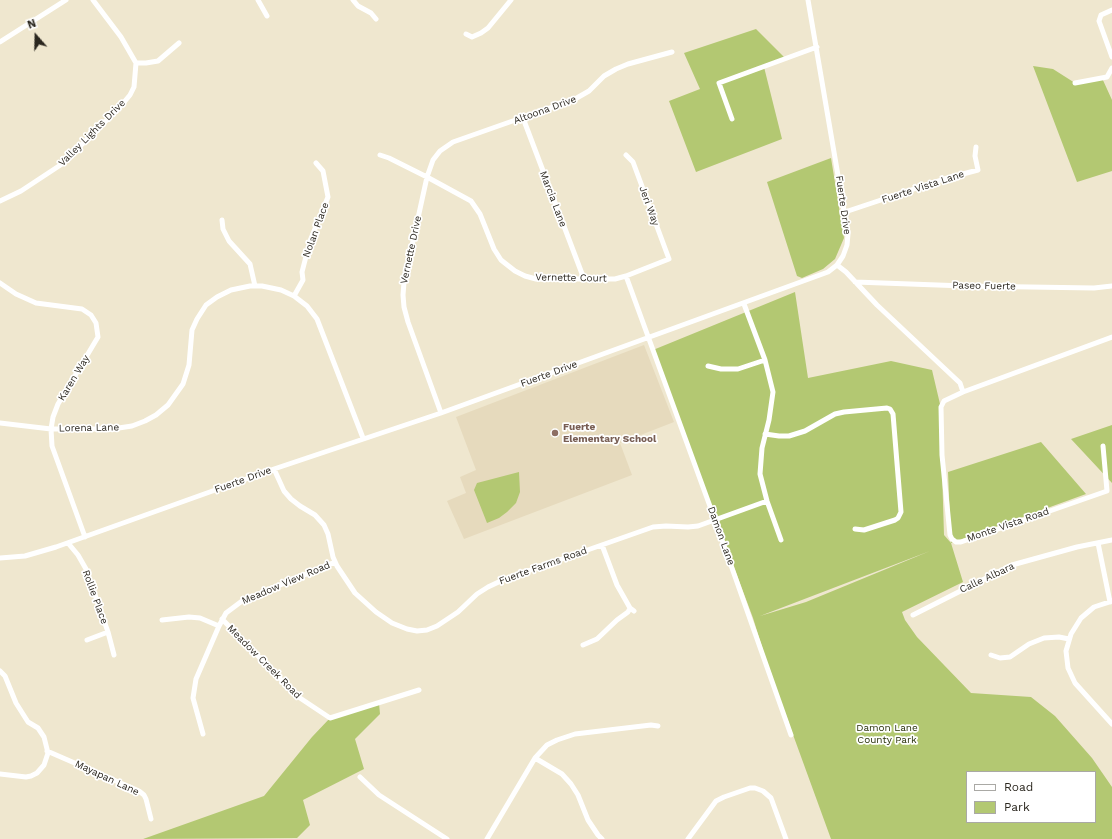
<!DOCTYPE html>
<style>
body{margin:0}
#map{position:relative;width:1112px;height:839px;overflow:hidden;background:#efe7cf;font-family:"Work Sans",sans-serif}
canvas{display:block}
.legend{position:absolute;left:966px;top:771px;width:130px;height:52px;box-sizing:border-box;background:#fff;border:1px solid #aaa9a5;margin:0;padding:5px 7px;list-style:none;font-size:12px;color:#2b271f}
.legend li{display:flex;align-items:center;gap:8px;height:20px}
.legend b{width:20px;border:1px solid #aaa9a5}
.north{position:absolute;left:16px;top:16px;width:40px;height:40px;-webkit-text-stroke:3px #fff;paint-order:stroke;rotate:340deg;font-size:11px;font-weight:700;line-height:16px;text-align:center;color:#2b271f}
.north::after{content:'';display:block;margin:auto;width:14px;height:18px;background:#2b271f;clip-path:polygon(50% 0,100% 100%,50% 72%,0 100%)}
</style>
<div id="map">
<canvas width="1112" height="839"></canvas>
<ul class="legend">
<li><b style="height:5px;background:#fff"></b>Road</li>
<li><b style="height:11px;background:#b3c872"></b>Park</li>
</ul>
<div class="north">N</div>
</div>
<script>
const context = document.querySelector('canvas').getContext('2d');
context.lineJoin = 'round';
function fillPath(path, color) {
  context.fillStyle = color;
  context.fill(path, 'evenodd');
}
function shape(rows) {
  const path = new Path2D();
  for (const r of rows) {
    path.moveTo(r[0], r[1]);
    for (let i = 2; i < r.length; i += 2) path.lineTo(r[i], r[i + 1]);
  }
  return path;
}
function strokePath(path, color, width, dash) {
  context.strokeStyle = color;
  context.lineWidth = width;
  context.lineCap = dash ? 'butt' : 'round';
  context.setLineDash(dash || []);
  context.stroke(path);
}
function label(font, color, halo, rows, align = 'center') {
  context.font = font + ' "Work Sans",sans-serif';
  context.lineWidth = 3.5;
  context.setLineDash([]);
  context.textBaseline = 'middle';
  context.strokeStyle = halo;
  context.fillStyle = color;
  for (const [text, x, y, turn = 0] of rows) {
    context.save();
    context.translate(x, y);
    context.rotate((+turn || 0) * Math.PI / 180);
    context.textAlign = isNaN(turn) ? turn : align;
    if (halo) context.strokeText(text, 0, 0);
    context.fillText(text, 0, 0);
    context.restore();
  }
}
const built = shape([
 [644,345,674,422,620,443,632,475,464,539,447,501,466,493,460,477,476,470,456,417]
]);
const green = shape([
 [756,29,786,59,764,67,782,139,696,172,669,101,700,89,684,53],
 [1033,66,1053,69,1075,83,1102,78,1112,100,1112,171,1077,182],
 [831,158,844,238,835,259,823,269,802,278,797,276,767,182],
 [795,292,808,378,891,361,932,370,940,404,944,535,951,543,948,472,1041,442,1086,494,951,543,963,582,902,612,905,620,917,637,971,693,1031,697,1055,716,1092,758,1112,787,1112,839,831,839,768,666,753,618,653,350],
 [930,551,806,602,760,616],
 [967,772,1095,772,1095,822,967,822],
 [1112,425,1112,483,1071,439],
 [519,472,520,492,516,503,507,512,499,518,487,523,474,490,477,483],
 [379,703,380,714,355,739,364,769,303,800,310,825,297,838,143,839,264,796,312,737,330,718]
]);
const minor = shape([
 [258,0,267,16],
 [353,0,358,6,371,13,376,19],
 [1112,10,1101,15,1099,21,1112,57],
 [466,34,472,37,481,33,488,28,511,0],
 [0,42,66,0],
 [136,63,146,63,158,61,179,43],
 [1075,83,1107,77,1112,68],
 [523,118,584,279],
 [732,119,719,83,817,47],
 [380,155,389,158,427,177,471,201,480,214,494,249,501,260,515,271,525,276,536,279,615,279,626,276,669,259,633,162,626,155],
 [0,201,21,191,62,164,120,107,130,95,134,87,136,63,121,37,93,0],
 [845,212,944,179,978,170,975,156,976,147],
 [222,220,223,229,229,241,250,264,255,286],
 [837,265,846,272,877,305,960,383,963,392,944,401,941,407,942,455,950,535,952,539,956,542,961,542,1107,491,1103,446],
 [626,276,715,520,791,735],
 [855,282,965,286,1094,288,1112,286],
 [0,283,16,294,36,303,82,309,91,315,96,323,98,337,58,404,53,417,51,429,52,446,85,537],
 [294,296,303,280,302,272,310,241,328,197,323,171,316,163],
 [744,304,765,360,773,392,769,420,762,448,760,474,767,501,781,540],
 [708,366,721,369,738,369,765,360],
 [963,392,1112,337],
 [441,413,408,322,404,307,403,295,404,282,427,177,433,160,440,151,453,142,575,99,589,91,604,76,616,69,628,64,672,52],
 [0,423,51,429,112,429,132,426,145,421,156,415,168,405,183,384,189,365,192,330,197,319,206,305,217,297,231,290,250,286,262,286,281,290,294,296,307,306,317,319,363,438],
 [765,434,779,436,789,436,805,431,835,414,844,412,887,408,890,409,893,414,901,512,898,518,895,520,864,530,855,529],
 [274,469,284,491,291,499,300,506,315,515,324,525,328,534,333,557,337,566,355,593,376,612,392,623,407,629,417,631,427,630,437,626,458,612,477,594,488,587,505,579,653,527,666,526,688,527,698,526,767,501],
 [68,543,78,555,86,569,108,632,114,655],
 [1098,543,1110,602],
 [602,545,617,585,630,608,634,611],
 [0,558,25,556,56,547,274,469,441,413,828,272,837,265,843,256,847,245,848,234,808,0],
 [1112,601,1094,607,1081,618,1071,634,1066,651,1068,668,1075,683,1112,724],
 [913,615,1012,565,1077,547,1112,540],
 [222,619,297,696,330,718,419,690],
 [162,620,189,617,200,618,219,626],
 [87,640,108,632],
 [583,645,597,639,617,620,628,612,630,608],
 [991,655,1000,658,1010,657,1029,644,1044,638,1059,637,1069,639],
 [0,671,5,676,16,703,28,722,38,728,44,737,48,753,44,765,37,773,31,776,26,777,0,774],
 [203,734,193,698,196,679,219,626,226,613,242,601,335,562],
 [47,751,139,791,144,795,146,799,151,819],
 [535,758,562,774,571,784,578,795,588,820,598,835,602,839],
 [360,777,379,795,447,839],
 [487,839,535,758,547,745,557,740,575,734,651,725,658,726],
 [688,839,716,801,724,797,750,788,755,788,763,791,771,798,786,839]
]);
const markers = [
 [555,433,4,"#8d6e63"]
];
const streetNames = [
 ["Altoona Drive",545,110,-20],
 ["Valley Lights Drive",92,133,-45],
 ["Fuerte Vista Lane",923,187,-18],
 ["Marcia Lane",553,199,69],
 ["Fuerte Drive",843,205,82],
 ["Jeri Way",649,206,70],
 ["Nolan Place",316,230,-70],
 ["Vernette Drive",411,250,-78],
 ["Vernette Court",571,278,1],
 ["Paseo Fuerte",984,286,1],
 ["Fuerte Drive",549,374,-20],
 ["Karen Way",74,378,-59],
 ["Lorena Lane",89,428,-1],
 ["Fuerte Drive",243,480,-20],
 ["Monte Vista Road",1008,525,-19],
 ["Damon Lane",721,536,70],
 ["Fuerte Farms Road",543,566,-20],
 ["Calle Albara",987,578,-25],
 ["Meadow View Road",286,583,-23],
 ["Rollie Place",95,597,70],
 ["Meadow Creek Road",264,662,45],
 ["Mayapan Lane",107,778,25]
];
const educationNames = [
 ["Fuerte",563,427],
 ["Elementary School",563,439]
];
const parkNames = [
 ["Damon Lane",887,728],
 ["County Park",887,740]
];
fillPath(built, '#e6dabd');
fillPath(green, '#b3c872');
strokePath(minor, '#fff', 5);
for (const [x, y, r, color] of markers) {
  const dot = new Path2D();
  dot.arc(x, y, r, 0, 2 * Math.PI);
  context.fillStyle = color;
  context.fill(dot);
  strokePath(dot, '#fff', 1.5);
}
label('10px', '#2b271f', '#fff', streetNames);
label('bold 10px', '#785e54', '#fff', educationNames, 'left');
label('10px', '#272f08', '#fff', parkNames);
</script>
